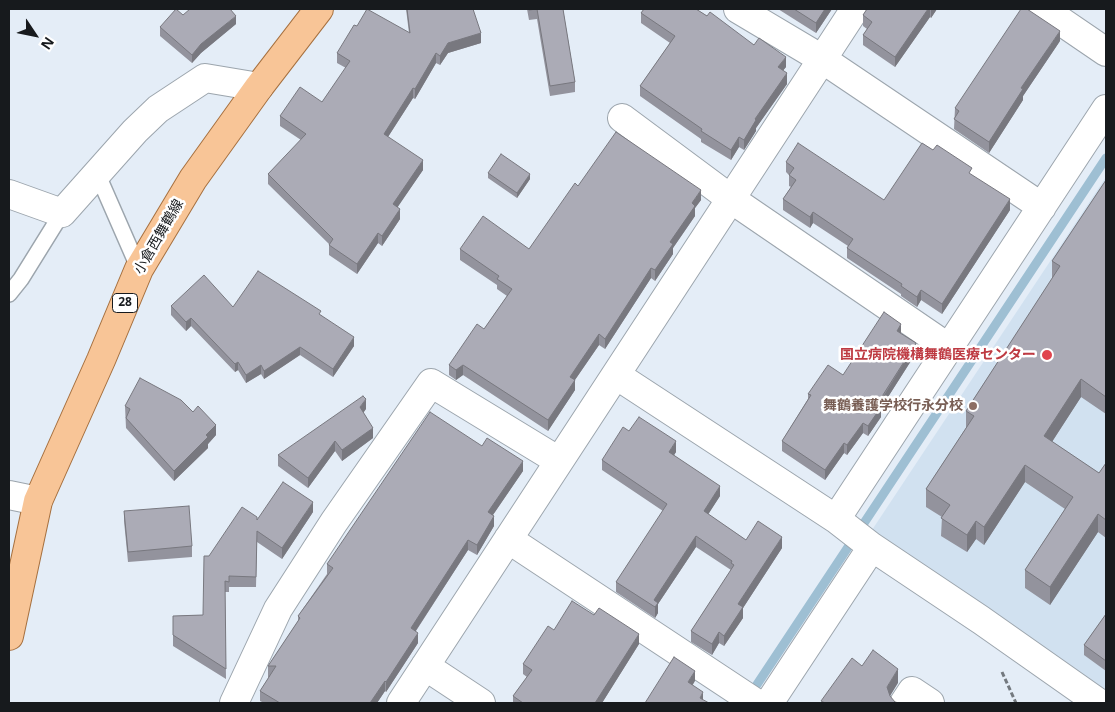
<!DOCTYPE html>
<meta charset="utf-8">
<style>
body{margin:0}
#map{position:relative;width:1115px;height:712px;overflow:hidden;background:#e4edf7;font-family:"Noto Sans",sans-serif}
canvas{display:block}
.frame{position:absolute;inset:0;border:10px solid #171a1d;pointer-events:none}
.north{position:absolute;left:10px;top:10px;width:50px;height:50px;-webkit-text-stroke:4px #fff;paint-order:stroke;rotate:124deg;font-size:14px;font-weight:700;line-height:20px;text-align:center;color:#171a1d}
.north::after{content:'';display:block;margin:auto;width:18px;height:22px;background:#171a1d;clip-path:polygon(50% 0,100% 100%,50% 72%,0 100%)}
</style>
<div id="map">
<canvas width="1115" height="712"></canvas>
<div class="frame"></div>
<div class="north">N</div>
</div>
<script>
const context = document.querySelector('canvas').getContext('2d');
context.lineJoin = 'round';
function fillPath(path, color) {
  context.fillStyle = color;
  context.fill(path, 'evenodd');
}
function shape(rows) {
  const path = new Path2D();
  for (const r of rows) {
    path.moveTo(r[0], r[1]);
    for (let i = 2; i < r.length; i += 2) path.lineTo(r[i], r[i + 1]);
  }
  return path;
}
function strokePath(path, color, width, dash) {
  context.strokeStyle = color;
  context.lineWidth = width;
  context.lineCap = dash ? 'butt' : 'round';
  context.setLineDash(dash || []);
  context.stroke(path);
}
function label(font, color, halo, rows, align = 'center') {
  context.font = font + ' "Noto Sans","Noto Sans JP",sans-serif';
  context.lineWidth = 5;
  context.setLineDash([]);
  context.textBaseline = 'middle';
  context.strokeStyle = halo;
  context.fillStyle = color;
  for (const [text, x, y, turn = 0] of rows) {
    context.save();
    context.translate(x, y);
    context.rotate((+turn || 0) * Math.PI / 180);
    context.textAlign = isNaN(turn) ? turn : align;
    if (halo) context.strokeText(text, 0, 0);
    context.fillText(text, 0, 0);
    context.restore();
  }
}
const built = shape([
 [1106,177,1106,700,870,533]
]);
const stream = shape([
 [750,695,1106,158]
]);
const path = shape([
 [1002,672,1016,703]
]);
const service = shape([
 [97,173,139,269],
 [9,294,21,279,62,213]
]);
const minor = shape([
 [738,9,822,59,1042,207],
 [1043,9,1106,52],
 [622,118,731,199,949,348],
 [9,194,62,213,135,131,158,109,205,78,259,87],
 [616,375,836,519,872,547,981,620,1099,703],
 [9,495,38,501],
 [836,519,1106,109],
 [508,539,756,703],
 [425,666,481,703],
 [234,703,278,609,334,522,431,383,559,461],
 [401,703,855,9],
 [769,703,872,547],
 [904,703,912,691,930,703]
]);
const primary = shape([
 [9,636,38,501,101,360,139,269,193,179,259,87,319,9]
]);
const wall = shape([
 [406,9,473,9,481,43,448,53,440,65,436,63,415,99,413,98,388,137,423,170,397,207,400,219,382,246,378,243,357,274,329,255,329,244,268,184,268,174,301,140,280,126,280,116,322,102,346,68,337,63,337,53,357,26,409,33],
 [527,9,563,9,575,82,575,92,550,96,537,19,529,20],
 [641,9,696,9,754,45,786,67,783,70,787,84,756,128,756,131,744,150,739,147,731,160,701,142,701,139,640,96,640,86,670,43,641,23,641,13,643,10],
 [778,9,832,9,816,33],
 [867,9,937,9,931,18,930,17,895,67,863,45,863,35,867,29,863,26,863,15],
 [183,15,236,24,201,53,192,63,160,36,160,27],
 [1060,41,1023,96,1023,100,989,153,954,129,955,108],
 [786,162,884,200,972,175,1010,210,942,314,921,300,917,307,901,296,901,294,847,258,847,248,848,246,813,223,810,228,783,210,783,199,791,187,789,186,789,175,786,172],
 [488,173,530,179,517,198,488,178],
 [1106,180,1106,414,1081,397,1052,442,1099,473,1106,463,1106,538,1098,532,1050,605,1025,588,1025,570,1065,509,1025,482,984,545,976,539,967,552,941,536,942,517,926,507,926,489,966,428,966,411,1052,279,1052,261],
 [578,186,701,200,695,208,695,216,673,248,673,254,655,281,651,278,605,349,599,345,575,380,575,390,548,431,463,375,456,380,449,375,449,365,484,329,507,296,497,289,497,285,460,260,460,249,529,249],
 [171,306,233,307,321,315,354,346,333,377,300,355,264,379,261,374,246,383,238,370,235,372,191,326,186,331,171,315],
 [901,334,916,353,881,408,881,417,868,436,863,433,847,455,844,453,825,480,782,451,782,441,808,399,808,394,843,375],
 [125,406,216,435,208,444,208,448,174,481,126,428],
 [366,409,363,413,373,438,342,461,335,451,308,488,278,466,278,455],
 [629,431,676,452,674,455,720,496,708,514,746,540,782,548,743,608,743,618,724,646,719,643,712,655,691,642,691,631,731,570,696,547,658,604,658,613,655,618,616,592,616,582,663,511,602,470,602,460],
 [482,446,523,471,493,515,494,526,477,555,468,550,416,631,418,643,386,692,385,691,377,703,264,703,260,701,260,691,269,677,268,677,268,666,298,621,298,616,327,574,327,564],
 [124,511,192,546,192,557,128,562,124,521],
 [313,512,282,559,257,542,256,587,229,587,229,592,225,592,226,679,173,646,173,616,203,615,209,556,257,520],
 [1106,614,1106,671,1084,655,1084,645],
 [554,630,639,644,602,703,513,703,513,696,527,677,523,674,523,664]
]);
const shadedWall = shape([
 [825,9,832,9,816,33,816,23],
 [928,9,930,9,930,17,895,67,895,57],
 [931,9,937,9,931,18],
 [236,16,236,24,201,53,192,63,192,55,201,44],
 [1060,31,1060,41,1023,96,1023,100,989,153,989,142,1021,88],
 [481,33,481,43,448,53,440,65,440,56,448,43],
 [436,53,436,63,415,99,415,89],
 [786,57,786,67,778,77,778,67],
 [787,73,787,84,756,128,756,131,744,150,744,140,755,119],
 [413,88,413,98,384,143,384,134],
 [739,137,739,147,731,160,731,150],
 [423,160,423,170,393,214,393,204],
 [530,174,530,179,517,198,517,193],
 [701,190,701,200,695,208,695,216,673,248,673,254,655,281,655,270,670,242,692,203],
 [1010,199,1010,210,942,314,942,304],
 [400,209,400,219,382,246,382,236],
 [813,212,813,223,810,228,810,217],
 [378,233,378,243,357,274,357,264],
 [651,268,651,278,605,349,605,339],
 [921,290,921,300,917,307,917,297],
 [191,318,191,326,186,331,186,322],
 [901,324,901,334,897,331],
 [599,334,599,345,570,387,570,377],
 [354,337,354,346,333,377,333,369],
 [916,343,916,353,881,408,881,417,868,436,868,426,878,405],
 [300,347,300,355,264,379,264,371],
 [238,362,238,370,235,372,235,364],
 [261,365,261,374,246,383,246,375],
 [463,365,463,375,456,380,456,370],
 [1081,379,1081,397,1044,454,1044,436],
 [575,380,575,390,548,431,548,420],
 [366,399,366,409,360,417,360,407],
 [863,423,863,433,847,455,847,445],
 [216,425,216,435,208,444,208,448,174,481,174,471,206,435],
 [373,428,373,438,342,461,342,450],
 [335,441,335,451,308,488,308,478],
 [676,441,676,452,669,463,669,452],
 [844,443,844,453,825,480,825,470],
 [523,461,523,471,488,522,488,512],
 [1025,465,1025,482,984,545,984,527],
 [720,486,720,496,704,521,704,511],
 [313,502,313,512,282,559,282,548],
 [1098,514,1098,532,1050,605,1050,587],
 [494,516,494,526,477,555,477,545],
 [976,521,976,539,967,552,967,535],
 [696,536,696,547,658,604,658,613,655,618,655,607,654,600],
 [782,537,782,548,743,608,743,618,724,646,724,636,738,604],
 [468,540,468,550,411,638,411,628],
 [719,632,719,643,712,655,712,644],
 [418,633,418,643,386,692,386,682],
 [639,634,639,644,602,703,595,703],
 [898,669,898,683,887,701,887,687],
 [695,671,695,681,688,693,688,682],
 [385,681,385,691,377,703,370,703],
 [703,692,703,702,700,698]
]);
const building = shape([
 [176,9,183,15,190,9,230,9,236,16,201,44,192,55,160,27,176,9],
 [367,9,410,33,407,9,473,9,481,33,448,43,440,56,436,53,415,89,413,88,384,134,423,160,393,204,400,209,382,236,378,233,357,264,329,245,333,239,268,174,306,134,280,116,300,87,322,102,350,61,337,53,354,25,357,26,367,9],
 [529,9,563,9,575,82,550,86,537,9,529,10,529,9],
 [644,9,696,9,707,16,710,12,754,45,759,38,786,57,778,67,787,73,755,119,756,120,744,140,739,137,731,150,701,131,702,129,640,86,675,36,641,13,644,9],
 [794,9,825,9,816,23,794,9],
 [867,9,928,9,895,57,863,35,872,22,863,15,867,9],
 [1021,9,1027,9,1060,31,1021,88,1023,89,989,142,954,119,959,111,955,108,1021,9],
 [616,132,701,190,692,203,695,206,670,242,673,244,655,270,651,268,605,339,599,334,570,377,575,380,548,420,463,365,456,370,449,365,477,324,484,329,512,289,497,279,499,276,460,249,483,216,529,249,575,183,578,186,616,132],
 [798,143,884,200,922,143,933,150,937,145,972,168,969,173,1010,199,942,304,921,290,917,297,901,286,902,284,847,248,853,239,813,212,810,217,783,199,796,180,789,175,794,168,786,162,798,143],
 [501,154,530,174,517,193,488,173,501,154],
 [1106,180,1106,397,1081,379,1044,436,1099,473,1106,463,1106,520,1098,514,1050,587,1025,570,1073,497,1025,465,984,527,976,521,967,535,941,518,950,505,926,489,974,416,966,411,1060,266,1052,261,1106,180],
 [258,271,321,311,319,314,354,337,333,369,300,347,264,371,261,365,246,375,238,362,235,364,191,318,186,322,171,306,204,275,233,307,258,271],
 [884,312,901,324,897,331,916,343,881,398,878,405,881,407,868,426,863,423,847,445,844,443,825,470,782,441,811,395,808,394,828,365,843,375,884,312],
 [140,378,181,400,193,412,198,406,216,425,206,435,208,437,174,471,126,418,130,409,125,406,140,378],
 [363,396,366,399,360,407,373,428,342,450,335,441,308,478,278,455,363,396],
 [430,412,482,446,487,438,523,461,488,512,494,516,477,545,468,540,411,628,418,633,386,682,385,681,370,703,280,703,260,691,276,666,268,666,300,618,298,616,333,568,327,564,430,412],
 [639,417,676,441,669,452,720,486,704,511,746,540,758,521,782,537,738,604,743,607,724,636,719,632,712,644,691,631,734,565,731,563,732,561,696,536,654,600,658,603,655,607,616,582,667,504,602,460,623,427,629,431,639,417],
 [283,482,313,502,282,548,257,531,256,577,229,576,229,582,225,581,226,669,173,635,173,616,203,615,204,556,209,556,242,507,257,517,257,520,283,482],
 [189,506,192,546,128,552,124,511,189,506],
 [572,601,594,615,599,608,639,634,595,703,523,703,513,696,532,670,523,664,548,626,554,630,572,601],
 [1106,614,1106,661,1084,645,1106,614],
 [873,650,898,669,887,687,890,696,895,702,899,703,825,703,821,701,852,658,862,666,873,650],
 [674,657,695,671,688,682,703,692,700,698,709,703,645,703,674,657]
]);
const markers = [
 [1047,355,6,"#e0444e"],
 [973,406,5,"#8d6e63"]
];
const shields = [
 [125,303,25]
];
const shieldNames = [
 ["28",125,303]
];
const streetNames = [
 ["小倉西舞鶴線",159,237,-60]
];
const healthNames = [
 ["国立病院機構舞鶴医療センター",1036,355]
];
const educationNames = [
 ["舞鶴養護学校行永分校",963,406]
];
fillPath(built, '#d1e1f0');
strokePath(stream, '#9ebfd3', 9);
strokePath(service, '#9ca5ad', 18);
strokePath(minor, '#9ca5ad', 30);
strokePath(primary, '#a6703f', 30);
strokePath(path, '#73797f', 3, [5, 2.5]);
strokePath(service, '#fff', 15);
strokePath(minor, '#fff', 28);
strokePath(primary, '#f8c597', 28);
fillPath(wall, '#93939d');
fillPath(shadedWall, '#78787f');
fillPath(building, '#ababb6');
strokePath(building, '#78787f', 1);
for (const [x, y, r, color] of markers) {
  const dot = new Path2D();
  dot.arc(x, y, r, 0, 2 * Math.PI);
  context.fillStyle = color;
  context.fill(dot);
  strokePath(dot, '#fff', 2);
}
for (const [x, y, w] of shields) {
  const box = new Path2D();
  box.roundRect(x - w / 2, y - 9.5, w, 19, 4);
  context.fillStyle = '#fff';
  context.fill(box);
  strokePath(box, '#171a1d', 1);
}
label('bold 12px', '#171a1d', null, shieldNames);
label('14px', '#171a1d', '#fff', streetNames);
label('bold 14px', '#be3a42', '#fff', healthNames, 'right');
label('bold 14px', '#785e54', '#fff', educationNames, 'right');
</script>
